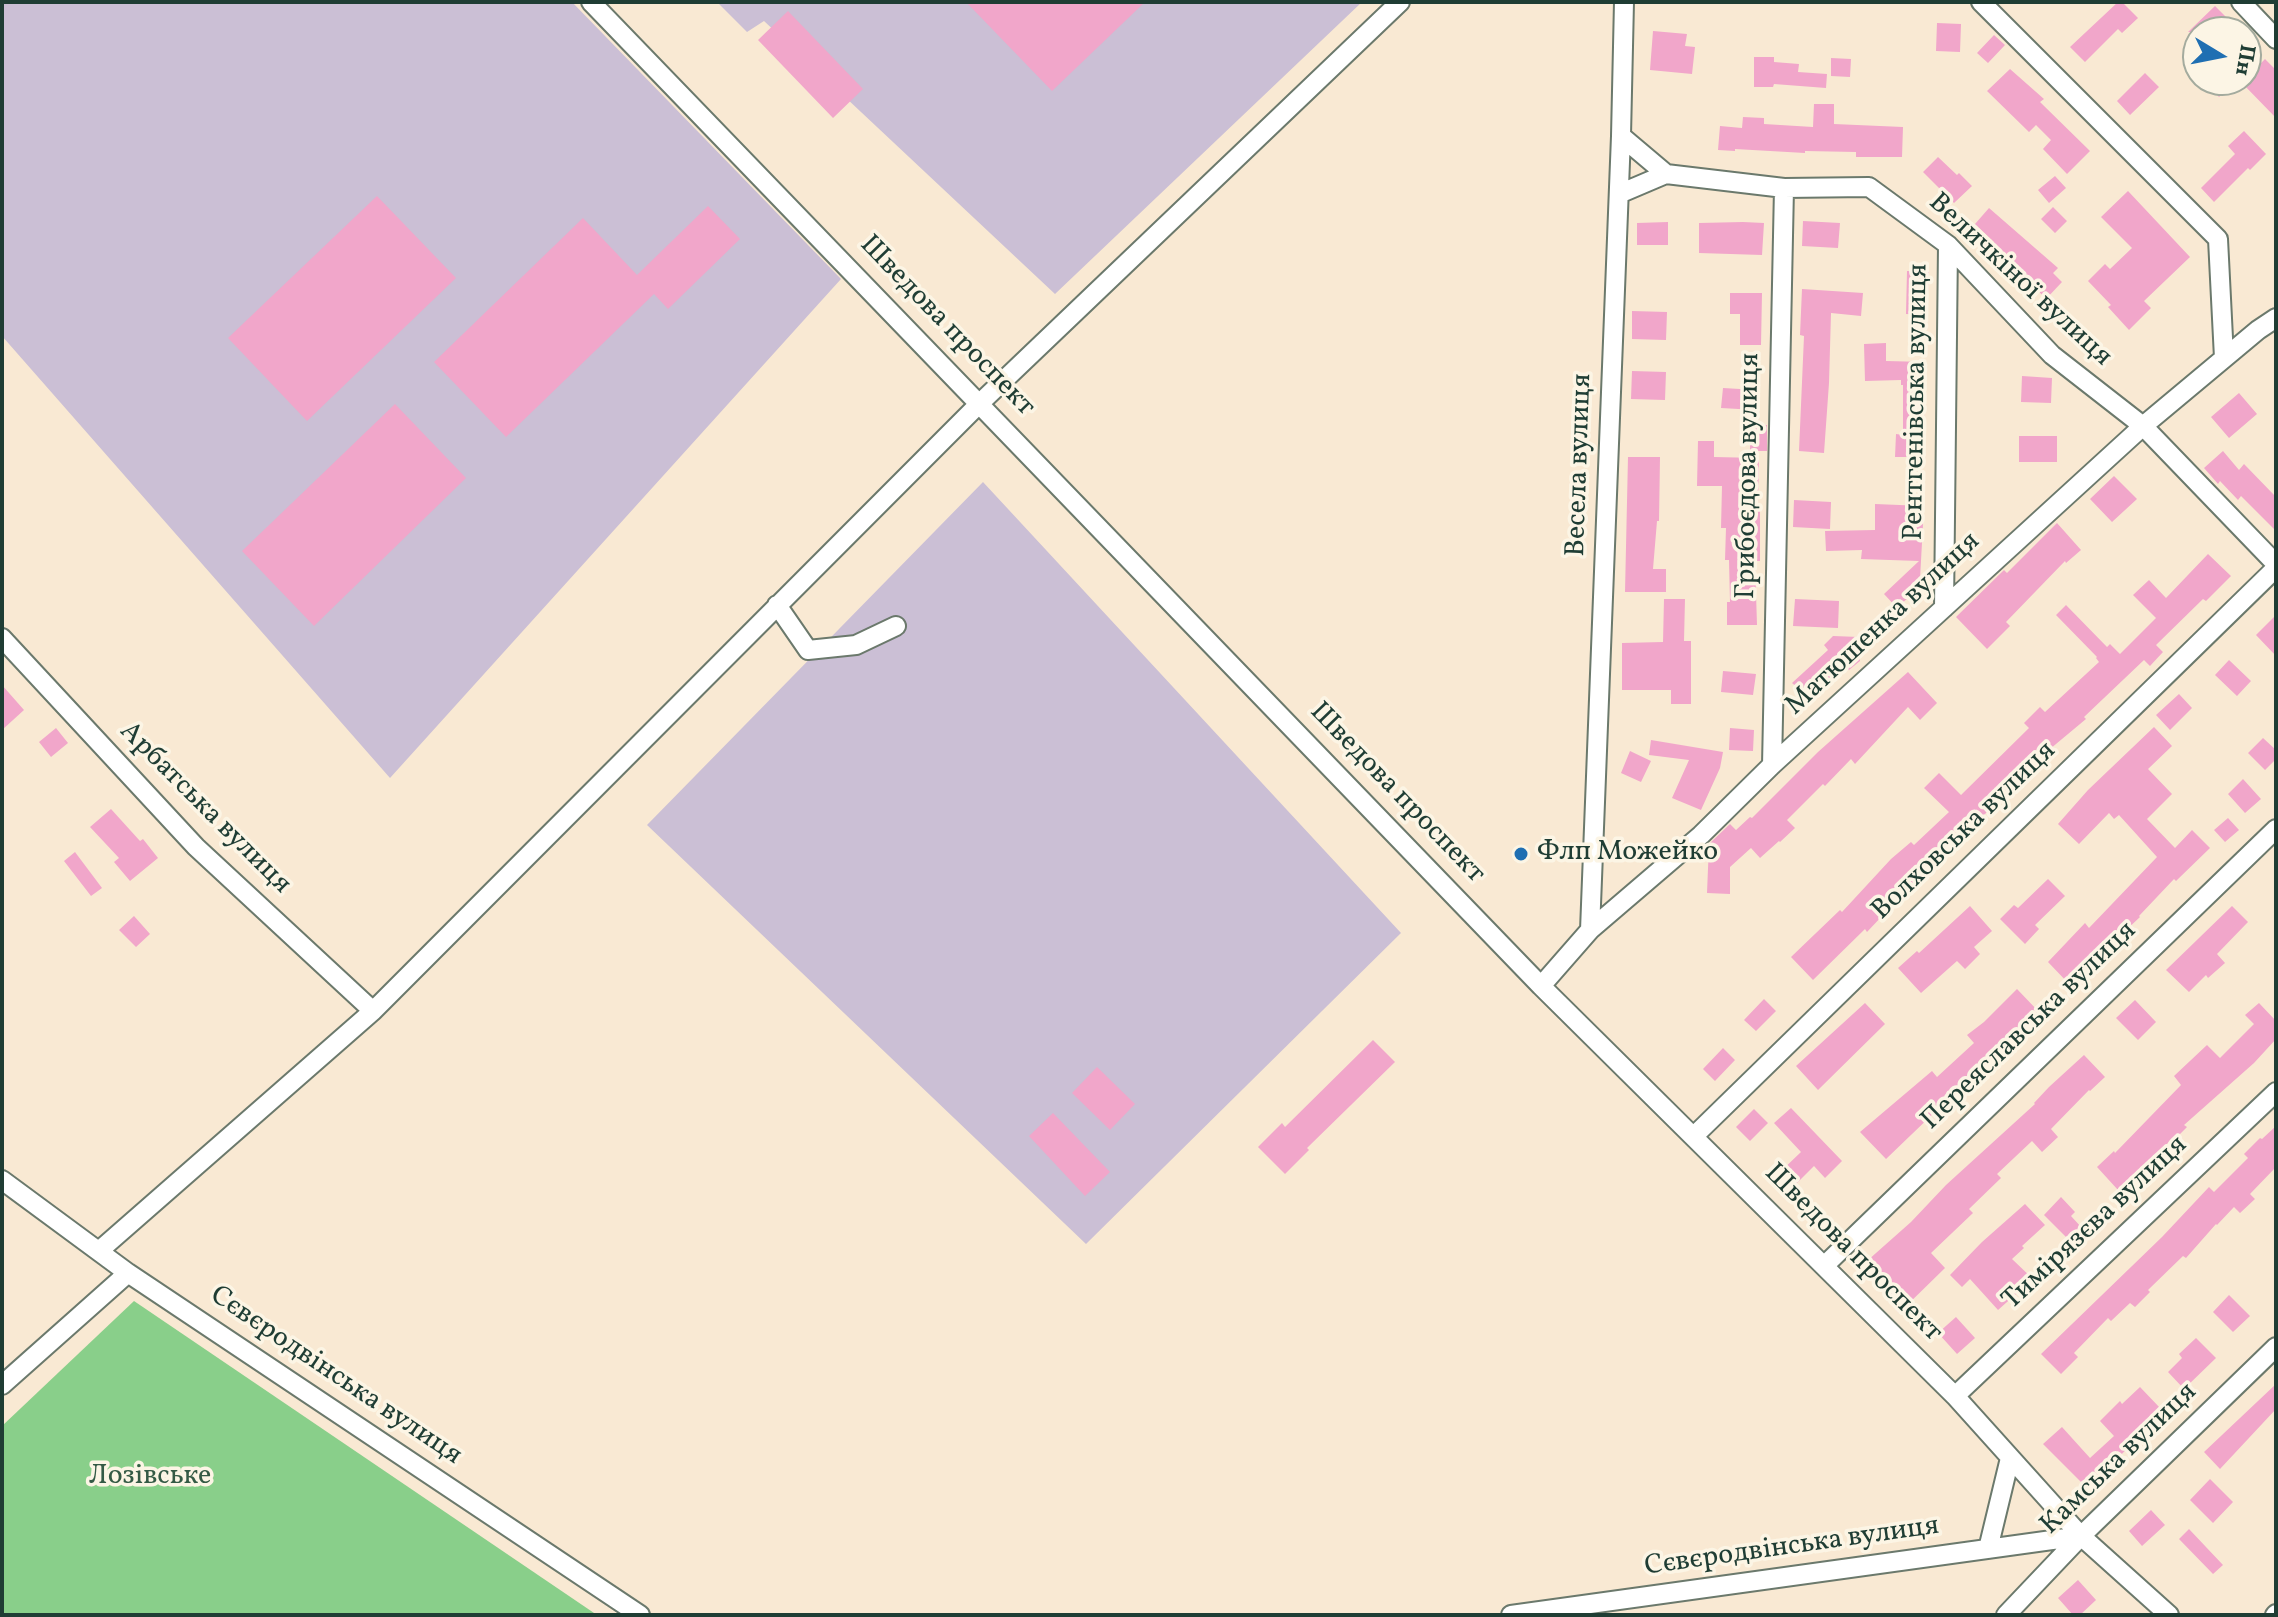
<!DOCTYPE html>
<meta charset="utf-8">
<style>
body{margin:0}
#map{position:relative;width:2278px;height:1617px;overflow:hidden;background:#f9e9d3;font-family:Vollkorn,serif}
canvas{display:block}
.frame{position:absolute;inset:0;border:4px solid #1f3d34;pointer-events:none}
.north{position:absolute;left:2182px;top:16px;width:80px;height:80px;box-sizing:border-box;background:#fcf5e5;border:2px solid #a4ab9e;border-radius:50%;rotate:100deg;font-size:22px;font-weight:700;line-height:32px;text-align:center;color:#1f3d34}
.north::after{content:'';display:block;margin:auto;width:28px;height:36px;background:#1f6fb2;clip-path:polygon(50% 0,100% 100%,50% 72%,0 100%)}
</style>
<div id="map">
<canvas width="2278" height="1617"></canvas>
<div class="frame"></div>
<div class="north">Пн</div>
</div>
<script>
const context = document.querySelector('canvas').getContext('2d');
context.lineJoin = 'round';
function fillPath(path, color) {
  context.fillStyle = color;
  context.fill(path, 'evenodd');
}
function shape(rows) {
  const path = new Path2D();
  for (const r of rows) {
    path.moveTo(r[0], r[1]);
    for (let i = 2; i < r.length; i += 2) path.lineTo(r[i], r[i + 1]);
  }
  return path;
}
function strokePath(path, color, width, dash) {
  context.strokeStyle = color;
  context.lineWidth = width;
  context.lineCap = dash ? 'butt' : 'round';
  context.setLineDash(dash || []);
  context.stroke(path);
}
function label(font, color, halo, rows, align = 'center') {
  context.font = font + ' Vollkorn,serif';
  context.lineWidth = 7;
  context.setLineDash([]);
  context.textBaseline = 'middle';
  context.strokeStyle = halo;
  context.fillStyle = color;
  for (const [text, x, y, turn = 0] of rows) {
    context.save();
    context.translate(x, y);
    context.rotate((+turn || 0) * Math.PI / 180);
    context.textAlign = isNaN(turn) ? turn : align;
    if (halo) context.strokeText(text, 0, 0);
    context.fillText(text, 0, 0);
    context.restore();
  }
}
const industrial = shape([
 [2,2,572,2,841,279,390,778,2,336],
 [717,2,1362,2,1055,294,764,21,747,32],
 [983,482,1401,933,1086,1244,647,825]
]);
const green = shape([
 [134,1301,597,1615,2,1615,2,1426]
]);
const building = shape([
 [966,2,1145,2,1052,91],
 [2118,2,2122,2,2138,18,2122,33,2118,29,2085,62,2070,47],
 [2215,6,2234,25,2226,32,2188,32],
 [788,11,863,89,833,118,758,40],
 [1937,23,1961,24,1960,52,1936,51],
 [1653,31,1687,34,1685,46,1695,47,1692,74,1650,70],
 [1994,35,2005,45,1988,63,1977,53],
 [1754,57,1774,57,1774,62,1799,64,1798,72,1827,74,1826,88,1774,84,1773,87,1754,87],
 [1831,58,1851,59,1850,77,1831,76],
 [2265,59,2276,70,2276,118,2242,83],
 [2010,69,2044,99,2040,102,2090,151,2067,174,2043,149,2051,140,2036,125,2029,132,1987,91],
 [2145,73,2159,87,2130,115,2117,101],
 [2203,80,2238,80,2219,97],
 [1814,104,1834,104,1834,124,1903,127,1902,157,1856,157,1856,152,1805,151,1805,153,1735,149,1735,151,1718,150,1720,126,1742,128,1743,117,1764,118,1764,124,1813,127],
 [2244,131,2266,154,2250,170,2248,168,2214,202,2201,188,2235,154,2228,146],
 [1938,157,1957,175,1959,173,1972,186,1954,203,1923,172],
 [2055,176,2066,188,2049,203,2038,190],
 [2128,191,2190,257,2144,301,2151,308,2129,330,2108,307,2111,305,2088,281,2105,264,2110,269,2132,248,2101,217],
 [377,196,456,278,307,421,228,338],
 [708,206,740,239,668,309,654,294,506,437,434,362,583,218,637,275],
 [2053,207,2067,221,2055,233,2041,219],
 [1989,208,2058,268,2053,273,2062,282,2046,299,1992,243,1994,242,1975,224],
 [1803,221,1840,223,1838,248,1802,246],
 [1668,222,1668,245,1637,245,1637,223],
 [1743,222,1764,223,1762,255,1699,253,1699,223],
 [1907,271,1929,272,1927,315,1906,314],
 [1802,289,1863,293,1861,316,1831,313,1829,383,1824,453,1799,451,1804,336,1800,335],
 [1730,293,1762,293,1761,345,1740,345,1740,314,1730,314],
 [1632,311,1667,312,1666,340,1632,339],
 [1886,343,1886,361,1926,362,1923,457,1895,457,1896,434,1903,435,1903,385,1901,385,1901,380,1865,381,1864,344],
 [1632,371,1666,372,1665,400,1631,399],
 [2022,376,2052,378,2051,403,2021,402],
 [1723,388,1757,390,1756,410,1721,408],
 [2239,393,2257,414,2229,438,2211,417],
 [395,404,466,478,314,626,242,551],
 [1750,424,1767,425,1767,451,1750,451],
 [2019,436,2057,436,2057,462,2019,462],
 [1698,441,1714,441,1714,457,1759,458,1758,505,1760,505,1760,561,1755,561,1757,625,1727,625,1727,602,1730,602,1729,560,1725,560,1726,528,1721,528,1722,486,1697,486],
 [2223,451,2239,470,2244,464,2276,497,2276,531,2241,496,2238,500,2220,481,2218,484,2204,468],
 [1628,457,1660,457,1659,521,1657,521,1653,569,1666,569,1666,592,1625,592],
 [2114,476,2137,499,2112,522,2090,499],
 [1794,500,1831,502,1830,529,1793,527],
 [1875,504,1924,506,1920,579,1924,583,1897,608,1884,594,1919,561,1861,559,1862,550,1826,551,1825,531,1875,530],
 [2057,523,2081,550,2066,563,2065,561,2006,622,2010,626,1987,649,1956,617,2004,570,2007,573],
 [2208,554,2231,576,2206,601,2203,599,2156,645,2163,652,2150,666,2144,660,2084,717,2086,719,2050,749,1968,831,1966,830,1931,863,1933,865,1916,880,1867,932,1865,929,1813,980,1791,957,1840,910,1842,912,1891,859,1911,842,1914,845,1949,812,1924,788,1939,773,1961,795,2029,728,2024,723,2040,707,2045,712,2099,662,2096,658,2097,657,2056,615,2066,605,2107,647,2110,644,2120,654,2156,618,2133,595,2149,580,2166,598],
 [1664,599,1685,599,1684,641,1691,641,1691,704,1671,704,1671,690,1622,690,1622,643,1663,642],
 [1795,599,1839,601,1838,628,1793,626],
 [2276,615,2276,656,2256,635],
 [1833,636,1859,637,1860,661,1849,670,1843,665,1809,698,1792,683,1828,650,1824,645],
 [2229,660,2251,681,2237,696,2215,675],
 [1723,671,1756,674,1753,695,1721,692],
 [1908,672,1937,703,1920,720,1908,707,1855,764,1851,759,1825,786,1823,784,1787,820,1795,828,1780,842,1779,841,1760,858,1751,848,1730,867,1730,894,1707,893,1709,844,1730,824,1736,830,1750,817,1752,818,1818,752],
 [2,685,24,710,2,730],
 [2179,694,2192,708,2170,730,2156,715],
 [2154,727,2172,746,2148,769,2172,794,2147,819,2175,848,2192,830,2210,848,2176,881,2174,879,2139,916,2140,917,2069,984,2048,962,2085,923,2089,928,2157,857,2119,815,2114,819,2109,813,2079,844,2058,824,2088,790],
 [56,728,68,743,51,757,39,742],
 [1730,728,1754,730,1753,751,1729,750],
 [2263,738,2276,750,2276,759,2265,770,2248,753],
 [1651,740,1723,752,1720,768,1701,810,1672,798,1689,760,1649,755],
 [1630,751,1651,761,1641,782,1621,773],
 [2243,779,2261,799,2245,813,2228,794],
 [111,809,140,841,143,839,158,858,130,881,114,862,119,858,90,827],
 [2228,818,2239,830,2225,842,2214,830],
 [75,852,102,888,91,896,64,861],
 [2048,879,2065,896,2035,925,2039,929,2025,944,2000,919,2014,905,2018,908],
 [1970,906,1992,931,1974,947,1980,954,1965,969,1957,961,1921,993,1898,968,1917,951,1919,953],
 [2232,906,2248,922,2217,954,2225,963,2208,978,2206,975,2189,992,2166,970],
 [134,916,150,934,136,947,119,930],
 [2017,989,2039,1012,1886,1159,1860,1132,1932,1071,1937,1077,1974,1043,1967,1035,1984,1022],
 [1764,999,1776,1011,1756,1031,1744,1020],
 [2135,1000,2156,1022,2138,1040,2116,1018],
 [1865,1003,1885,1024,1818,1090,1796,1066],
 [2259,1003,2276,1021,2276,1039,2254,1063,2184,1125,2187,1127,2172,1142,2170,1141,2118,1190,2097,1167,2114,1151,2115,1153,2181,1085,2174,1076,2207,1045,2220,1058,2254,1024,2245,1015],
 [1373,1040,1395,1062,1307,1148,1309,1150,1285,1174,1258,1147,1282,1123,1285,1127],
 [1723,1048,1735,1060,1715,1081,1703,1069],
 [2084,1055,2105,1077,2090,1091,2089,1090,2051,1129,2058,1137,2042,1152,2032,1141,1997,1174,2001,1178,1969,1209,1973,1213,1931,1253,1945,1268,1899,1313,1884,1297,1892,1289,1867,1261,1911,1222,1946,1185,2035,1104,2034,1103,2049,1087],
 [1097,1067,1135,1104,1110,1130,1072,1093],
 [1791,1108,1842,1161,1825,1178,1814,1166,1792,1188,1778,1174,1801,1152,1774,1123],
 [1754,1109,1768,1123,1750,1141,1736,1127],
 [1053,1113,1110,1172,1085,1196,1029,1136],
 [2276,1126,2276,1167,2250,1194,2255,1199,2240,1213,2234,1207,2217,1225,2216,1224,2186,1258,2183,1256,2148,1290,2150,1292,2135,1307,2130,1303,2111,1321,2108,1318,2074,1353,2078,1357,2061,1374,2041,1354,2162,1237,2209,1187,2214,1192,2248,1158,2244,1154,2260,1138,2262,1139],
 [2061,1197,2075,1212,2071,1216,2082,1228,2070,1241,2044,1215],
 [2025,1204,2045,1225,2022,1246,2024,1248,2012,1259,2033,1279,1998,1310,1970,1279,1962,1287,1950,1275,1982,1242],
 [2229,1295,2250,1316,2233,1332,2213,1312],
 [1956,1317,1975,1338,1957,1354,1938,1333],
 [2196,1338,2216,1358,2184,1389,2168,1372,2182,1358,2179,1354],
 [2276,1384,2276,1409,2220,1469,2204,1452],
 [2140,1387,2161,1409,2143,1426,2146,1429,2088,1489,2043,1444,2062,1427,2090,1458,2114,1436,2100,1421,2120,1401,2122,1404],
 [2210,1479,2233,1502,2213,1523,2190,1500],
 [2151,1510,2165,1525,2142,1546,2129,1531],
 [2189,1529,2223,1565,2213,1574,2179,1539],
 [2078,1580,2096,1600,2080,1615,2073,1615,2058,1598]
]);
const minor = shape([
 [591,2,1541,986,1955,1396,2081,1536,2169,1615],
 [1981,2,2218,239,2224,358],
 [2241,2,2276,39],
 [1621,136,1666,174],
 [1619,194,1666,174,1784,188,1869,187,1948,245,2052,355,2143,426,2276,564],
 [777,605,808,650,856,645,896,626],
 [1944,608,1948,245],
 [2,638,196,847,373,1011],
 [1772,765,1784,188],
 [1590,930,1621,136,1624,2],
 [1541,986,1590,930,1701,835,1772,765,2143,426,2258,330,2276,318],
 [1694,1136,2276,568],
 [2,1180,128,1273,640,1615],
 [100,1250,373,1011,980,403,1400,2],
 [1824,1266,2276,829],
 [2,1385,128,1273],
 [1955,1396,2276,1092],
 [1988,1549,2010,1458],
 [1511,1615,2081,1536],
 [2006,1615,2081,1536,2276,1347],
 [2275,1615,2276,1614]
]);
const markers = [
 [1521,854,8,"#1f6fb2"]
];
const streetNames = [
 ["Величкіної вулиця",2019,281,43],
 ["Шведова проспект",946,327,46],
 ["Рентгенівська вулиця",1918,402,-89],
 ["Весела вулиця",1581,465,-88],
 ["Грибоєдова вулиця",1750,476,-89],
 ["Матюшенка вулиця",1884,625,-43],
 ["Шведова проспект",1396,794,46],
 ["Арбатська вулиця",204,809,45],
 ["Волховська вулиця",1965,832,-44],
 ["Переяславська вулиця",2030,1027,-44],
 ["Тимірязєва вулиця",2096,1224,-43],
 ["Шведова проспект",1852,1254,45],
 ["Сєвєродвінська вулиця",335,1377,34],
 ["Камська вулиця",2120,1460,-44],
 ["Сєвєродвінська вулиця",1792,1548,-8]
];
const poiNames = [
 ["Флп Можейко",1537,854]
];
const parkNames = [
 ["Лозівське",150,1478]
];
fillPath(industrial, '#cbbfd5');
fillPath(green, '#89cf8a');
fillPath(building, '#f1a6ca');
strokePath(minor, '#6b796c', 22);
strokePath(minor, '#fff', 18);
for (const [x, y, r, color] of markers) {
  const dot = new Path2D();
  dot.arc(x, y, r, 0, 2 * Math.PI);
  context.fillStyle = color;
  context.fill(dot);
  strokePath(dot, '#fcf5e5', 3);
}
label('28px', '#1f3d34', '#fcf5e5', streetNames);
label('28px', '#1f3d34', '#fcf5e5', poiNames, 'left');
label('28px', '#345a45', '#fcf5e5', parkNames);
</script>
